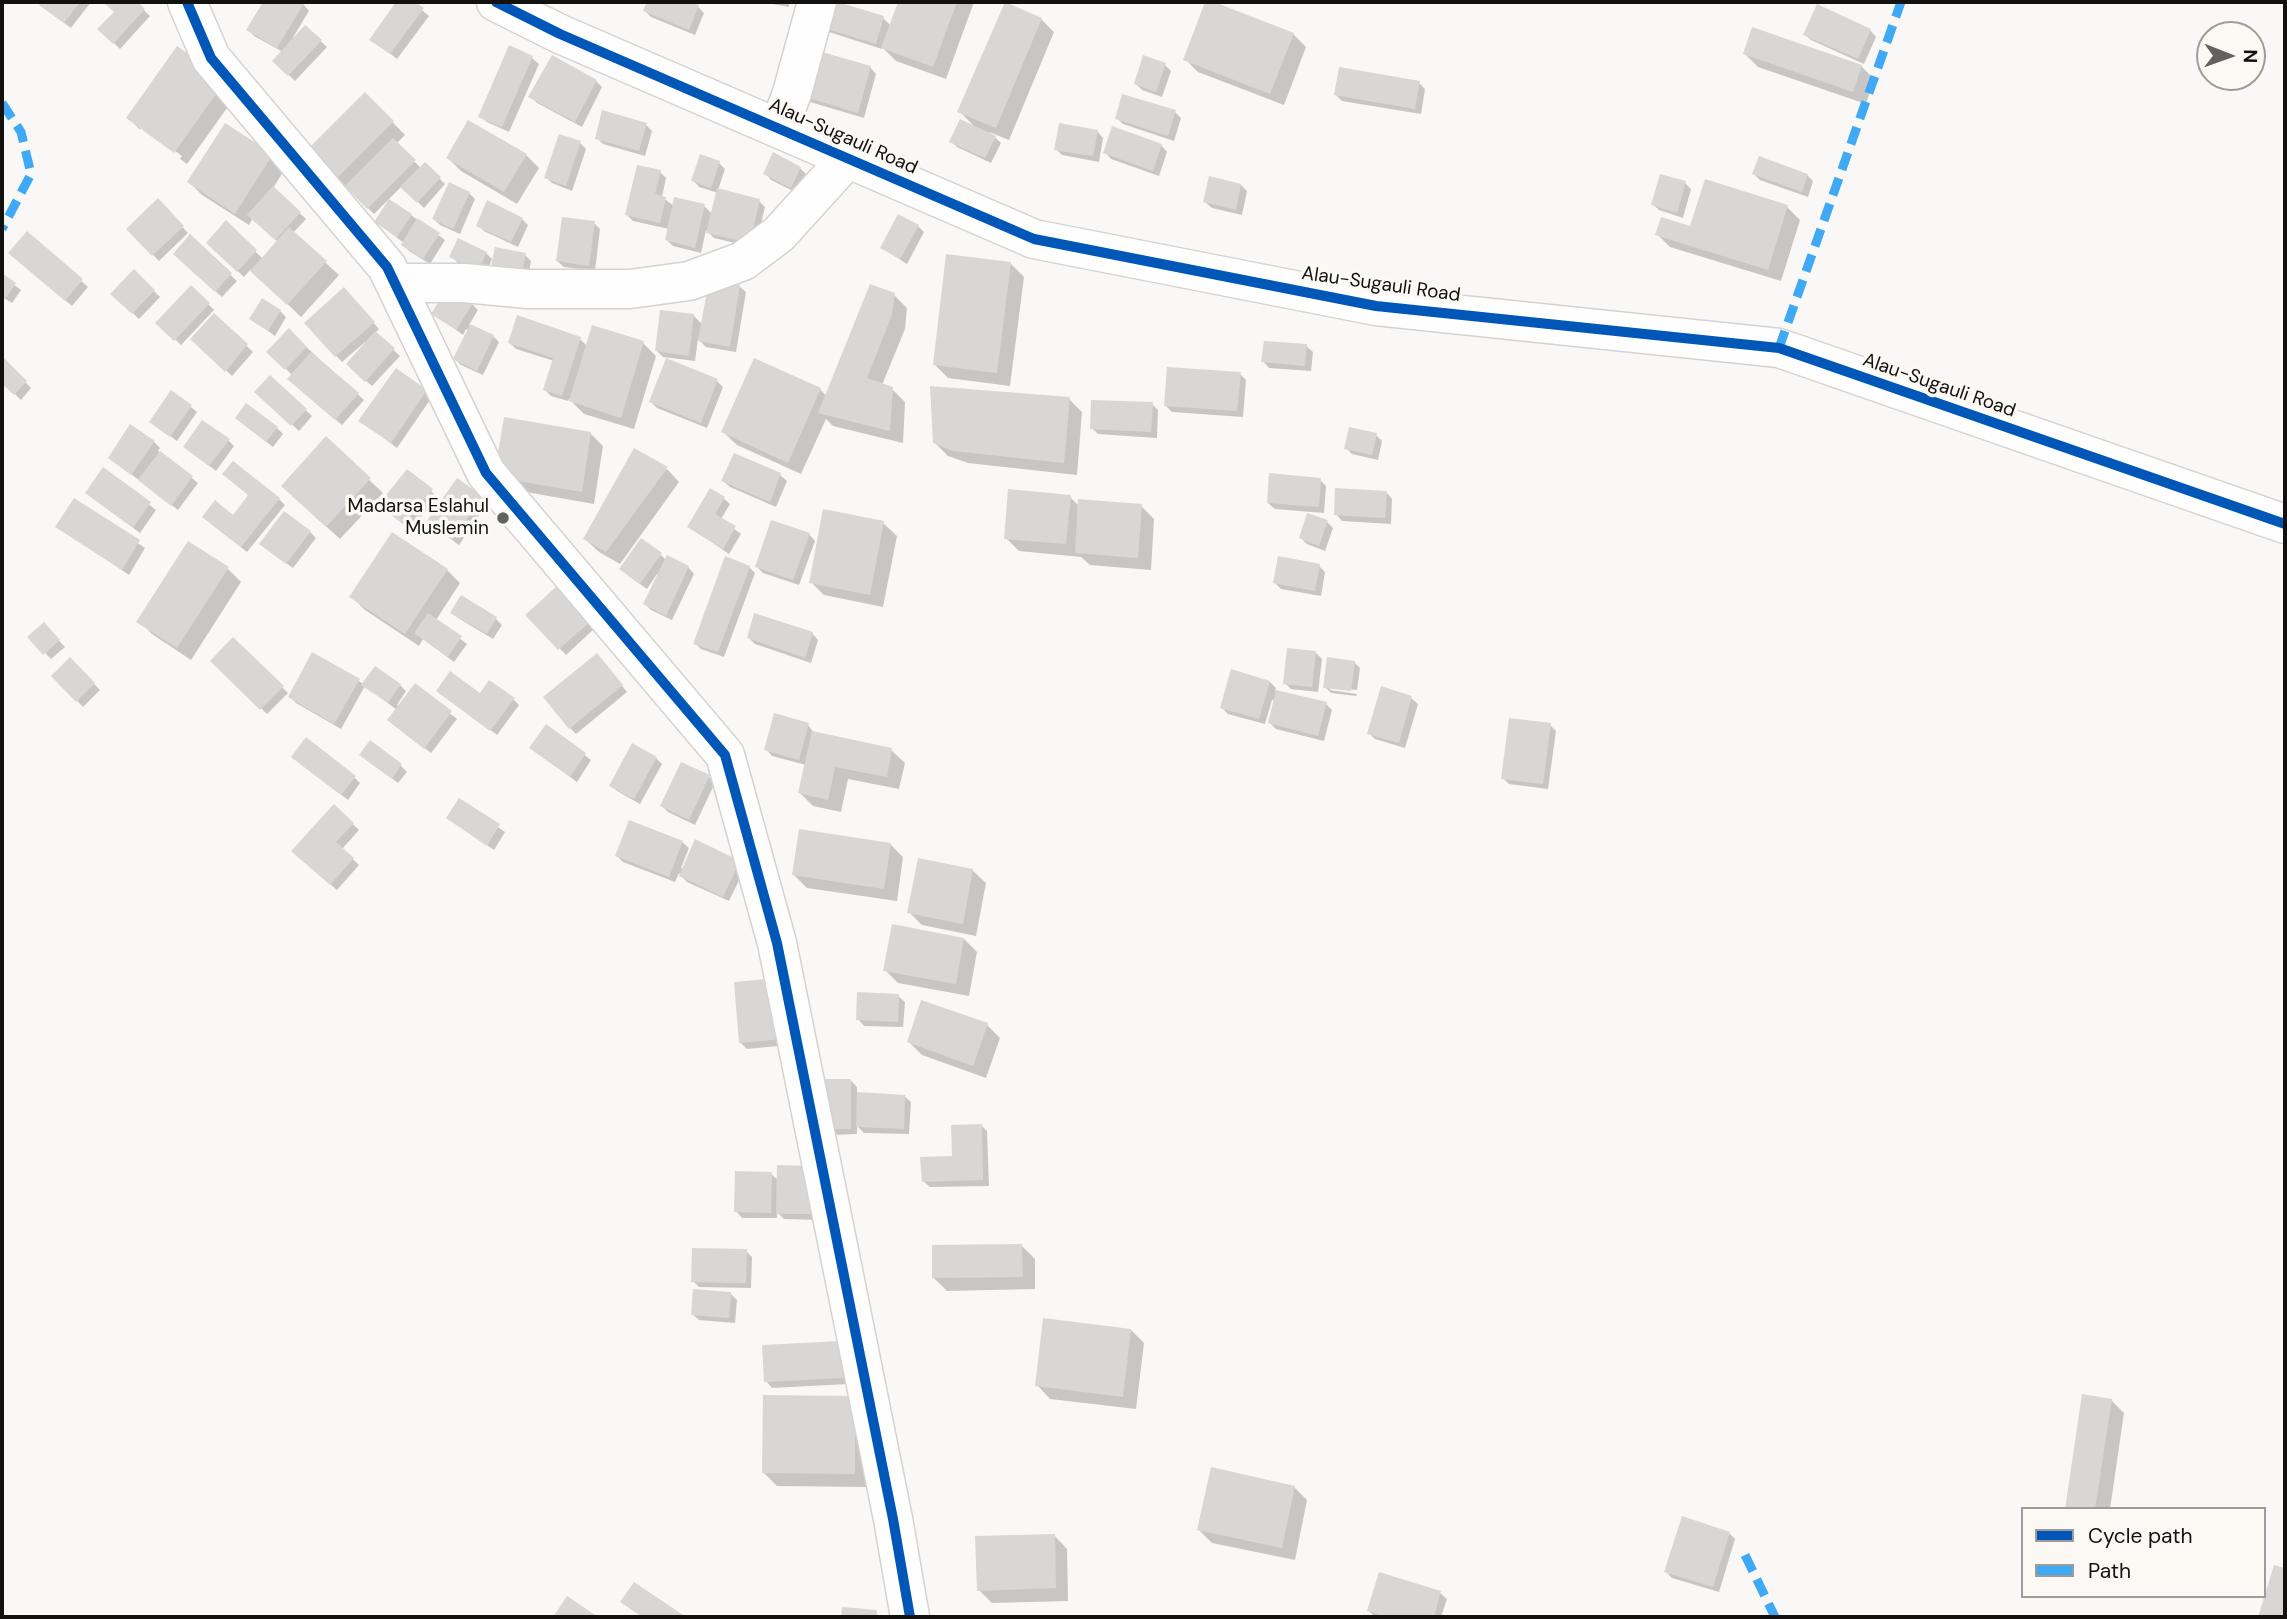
<!DOCTYPE html>
<style>
body{margin:0}
#map{position:relative;width:2287px;height:1619px;overflow:hidden;background:#faf8f6;font-family:"DM Sans",sans-serif}
canvas{display:block}
.frame{position:absolute;inset:0;border:4px solid #121110;pointer-events:none}
.legend{position:absolute;left:2021px;top:1507px;width:245px;height:91px;box-sizing:border-box;background:#fcf9f4;border:2px solid #9e9c99;margin:0;padding:9px 12px;list-style:none;font-size:21px;color:#121110}
.legend li{display:flex;align-items:center;gap:14px;height:35px}
.legend b{width:35px;border:2px solid #9e9c99}
.north{position:absolute;left:2196px;top:21px;width:70px;height:70px;box-sizing:border-box;background:#fcf9f4;border:2px solid #9e9c99;border-radius:50%;rotate:91deg;font-size:19px;font-weight:700;line-height:28px;text-align:center;color:#121110}
.north::after{content:'';display:block;margin:auto;width:24px;height:32px;background:#636260;clip-path:polygon(50% 0,100% 100%,50% 72%,0 100%)}
</style>
<div id="map">
<canvas width="2287" height="1619"></canvas>
<div class="frame"></div>
<ul class="legend">
<li><b style="height:9px;background:#0057b8"></b>Cycle path</li>
<li><b style="height:9px;background:#3fa9f5"></b>Path</li>
</ul>
<div class="north">N</div>
</div>
<script>
const context = document.querySelector('canvas').getContext('2d');
context.lineJoin = 'round';
function fillPath(path, color) {
  context.fillStyle = color;
  context.fill(path, 'evenodd');
}
function shape(rows) {
  const path = new Path2D();
  for (const r of rows) {
    path.moveTo(r[0], r[1]);
    for (let i = 2; i < r.length; i += 2) path.lineTo(r[i], r[i + 1]);
  }
  return path;
}
function strokePath(path, color, width, dash) {
  context.strokeStyle = color;
  context.lineWidth = width;
  context.lineCap = dash ? 'butt' : 'round';
  context.setLineDash(dash || []);
  context.stroke(path);
}
function label(font, color, halo, rows, align = 'center') {
  context.font = font + ' "DM Sans",sans-serif';
  context.lineWidth = 7;
  context.setLineDash([]);
  context.textBaseline = 'middle';
  context.strokeStyle = halo;
  context.fillStyle = color;
  for (const [text, x, y, turn = 0] of rows) {
    context.save();
    context.translate(x, y);
    context.rotate((+turn || 0) * Math.PI / 180);
    context.textAlign = isNaN(turn) ? turn : align;
    if (halo) context.strokeText(text, 0, 0);
    context.fillText(text, 0, 0);
    context.restore();
  }
}
const shadow = shape([
 [44,2,91,2,71,28,48,11,42,5],
 [105,2,135,2,150,16,120,49,100,29,116,12],
 [265,2,298,2,303,4,309,11,292,39,305,27,327,47,295,81,275,61,283,52,254,36,248,29],
 [398,2,412,2,429,16,397,59,372,39],
 [649,2,686,2,698,7,704,13,695,35,651,17,645,11],
 [762,2,789,2,789,7],
 [900,2,974,2,946,79,896,61,882,47,882,49,829,32,823,26,883,18,891,26],
 [1207,2,1293,34,1306,47,1284,105,1198,72,1185,59],
 [1041,19,1054,32,1009,140,989,132,1001,143,991,163,957,147,951,141,976,128,960,112],
 [1870,30,1876,37,1864,64,1811,40,1805,34],
 [510,47,532,58,539,64,509,132,487,122,481,116],
 [178,49,237,94,187,164,180,159,182,156,140,126,140,130,129,118],
 [1745,54,1861,66,1874,79,1866,104,1758,67],
 [1165,65,1171,71,1162,97,1142,90,1136,84],
 [870,67,876,74,864,118,810,102,804,96],
 [596,81,602,87,582,127,537,103,531,96],
 [1419,83,1425,89,1421,114,1342,101,1336,95],
 [365,94,405,135,396,144,421,168,425,164,445,184,424,208,402,186,374,214,309,150],
 [1175,112,1181,118,1174,141,1123,124,1117,118],
 [225,125,285,169,273,188,306,219,293,233,339,275,301,317,251,269,244,277,208,243,226,223,263,259,278,242,253,218,249,225,202,195,189,182],
 [646,125,652,131,645,156,603,144,597,138],
 [1097,131,1103,138,1099,162,1062,155,1056,149],
 [580,143,586,149,572,191,552,183,546,177],
 [1161,145,1167,152,1159,176,1111,159,1105,152],
 [526,155,539,168,517,204,461,171,448,158],
 [719,163,725,169,718,190,759,201,765,207,755,248,714,238,706,230,701,253,673,246,667,240,669,229,633,221,627,215,660,172,666,178,662,197,674,206,704,206,712,214,718,193,699,187,693,180],
 [800,168,806,174,797,193,771,180,765,173],
 [1754,174,1807,175,1813,181,1808,197,1760,180],
 [1685,183,1691,189,1683,218,1659,210,1653,204],
 [1241,185,1247,191,1242,215,1212,208,1205,202],
 [469,193,475,199,460,234,440,225,434,219],
 [158,201,188,233,159,261,129,229],
 [1787,207,1800,220,1781,281,1670,247,1657,234],
 [411,215,445,240,430,264,409,251,403,245,404,243,376,222],
 [522,219,528,225,518,247,484,231,478,225],
 [594,223,600,229,595,271,564,267,557,261],
 [918,226,924,232,907,264,882,248],
 [27,234,88,287,72,306,17,259],
 [190,237,237,281,222,297,181,260],
 [486,253,492,259,485,276,458,263,452,257],
 [525,255,531,261,526,287,497,281],
 [1011,264,1024,277,1010,386,948,378,935,365],
 [134,271,160,297,139,319,113,294],
 [2,276,21,290,12,303,2,297],
 [739,286,746,292,736,352,706,347,698,339,695,361,663,357,657,351,694,316,703,325],
 [191,287,214,310,181,345,158,323],
 [350,295,379,329,375,333,400,356,372,386,354,370,366,344,365,342,342,362,306,323],
 [894,295,907,308,905,329,882,385,892,389,905,402,903,443,833,426,826,419,801,474,737,445,723,432,820,389,826,396],
 [472,304,478,310,469,325,493,336,499,342,483,375,461,365,455,359,469,330,466,329,463,335,434,314],
 [280,311,286,317,275,336,251,319],
 [214,315,253,352,232,376,193,339],
 [289,331,364,400,342,425,296,385,292,375,269,352],
 [580,339,587,346,643,343,656,356,634,429,584,414,569,399,568,401,551,396,545,390,554,361,516,349,510,343],
 [1306,346,1313,352,1311,371,1269,368,1263,361],
 [2,358,31,388,21,400,2,381],
 [1240,374,1246,380,1243,417,1172,412,1166,406],
 [270,377,312,416,299,431,257,392],
 [717,381,723,387,707,428,657,408,651,402],
 [426,391,432,397,397,448,361,421],
 [172,392,197,412,177,441,158,427],
 [1069,399,1082,412,1077,475,968,463,948,456,934,442],
 [1152,404,1158,410,1157,438,1098,434,1092,428],
 [243,424,277,428,283,434,273,447],
 [590,433,603,446,594,504,509,489,496,476],
 [1376,435,1382,441,1378,460,1352,454,1346,448],
 [326,439,383,493,340,539,296,499],
 [228,440,234,446,216,471,185,447],
 [154,442,160,448,158,451,198,483,178,510,110,458],
 [735,455,780,475,787,481,776,507,730,487,723,481],
 [104,469,156,510,140,533,93,498],
 [667,469,679,482,620,564,599,552,585,539],
 [1320,480,1326,486,1324,513,1275,509,1268,503],
 [431,491,437,497,411,530,387,511],
 [1386,492,1392,499,1391,524,1342,521,1336,514],
 [482,497,488,503,459,545,428,522],
 [1070,497,1080,507,1141,506,1154,519,1151,570,1090,565,1081,557,1019,551,1006,538],
 [723,498,730,504,721,519,741,534,729,554,689,527],
 [279,499,285,505,247,552,210,523,233,518],
 [75,500,145,548,129,575,57,526],
 [1327,522,1333,528,1325,551,1307,544,1301,538],
 [883,523,897,536,883,607,824,595,811,582],
 [310,532,316,538,293,568,268,550],
 [809,534,815,541,799,585,763,573,757,567],
 [661,555,666,560,688,567,694,574,672,620,651,610,645,604,659,575,657,574,647,589,627,575],
 [1319,566,1325,572,1321,596,1281,589,1275,583],
 [749,567,755,573,724,657,701,649,695,643],
 [228,569,241,582,191,660,152,634,139,621],
 [447,570,460,583,436,620,467,644,454,662,423,639,419,646,365,610,352,597],
 [557,588,594,629,566,655,528,615],
 [452,612,496,619,502,625,493,639,458,618],
 [44,625,65,647,51,659,30,637],
 [812,633,818,640,811,663,755,644,749,638],
 [233,640,288,693,267,714,213,661],
 [1316,653,1322,659,1318,692,1291,689,1285,683],
 [70,660,100,690,83,707,53,676],
 [603,662,627,692,576,734,570,728],
 [1354,662,1360,668,1357,690,1330,687,1330,690,1357,694,1356,696,1331,693,1325,687],
 [359,681,364,685,400,685,406,691,397,705,399,706,415,686,457,719,431,753,389,720,397,710,365,686,341,729,296,703,290,697],
 [1270,682,1276,688,1275,691,1326,704,1332,710,1324,741,1276,729,1270,723,1275,701,1272,700,1265,724,1228,714,1222,708],
 [438,691,513,699,519,705,497,735],
 [1411,698,1418,704,1405,748,1375,739,1369,733],
 [808,725,814,733,891,750,905,763,899,789,848,779,841,812,813,806,800,793,806,765,772,756,766,749],
 [1550,725,1556,731,1548,789,1509,784,1503,778],
 [546,726,591,760,577,782,531,748],
 [361,755,401,766,407,772,398,783],
 [656,758,662,764,640,804,617,791,611,785],
 [299,763,354,777,360,783,348,800],
 [709,777,715,783,695,825,668,812,662,806],
 [459,800,505,832,494,850,448,818],
 [334,806,359,830,342,849,359,865,337,890,299,857],
 [682,842,689,848,681,868,684,869,745,868,729,901,687,882,679,873,675,882,623,862,617,856],
 [890,844,903,857,897,901,807,888,794,875],
 [972,870,986,883,976,936,922,925,909,912],
 [964,939,977,952,969,996,898,983,885,970],
 [736,983,788,1045,747,1049,741,1043],
 [898,996,905,1002,903,1027,864,1026,858,1019],
 [987,1025,1000,1038,986,1078,922,1055,909,1042],
 [851,1081,857,1087,857,1094,904,1096,911,1102,909,1134,864,1133,857,1126,857,1134,832,1135],
 [981,1125,987,1131,989,1186,930,1187,923,1181,954,1158],
 [771,1174,779,1181,819,1220,784,1219,777,1212,777,1218,742,1218,736,1211],
 [1022,1246,1035,1259,1035,1289,947,1291,934,1278],
 [746,1251,752,1257,751,1288,699,1287,693,1281],
 [730,1293,737,1300,735,1323,699,1320,692,1314],
 [1131,1330,1144,1343,1136,1409,1050,1399,1037,1385],
 [840,1343,848,1384,772,1388,766,1381],
 [855,1398,867,1487,777,1486,764,1473],
 [2111,1400,2124,1413,2110,1509,2066,1509],
 [1294,1487,1307,1500,1295,1560,1212,1543,1199,1530],
 [1729,1533,1735,1539,1719,1592,1672,1578,1666,1572],
 [1054,1535,1067,1549,1068,1601,992,1603,979,1590],
 [1440,1593,1447,1599,1441,1617,1375,1617,1369,1611]
]);
const building = shape([
 [42,2,80,2,64,23,39,5],
 [103,2,138,2,145,9,113,44,97,29,114,12],
 [263,2,304,3,277,48,246,30],
 [396,2,415,2,424,8,390,54,369,40],
 [647,2,690,2,699,5,689,30,643,11],
 [829,2,838,2,884,16,876,44,821,27],
 [898,2,957,2,933,67,881,48],
 [1005,2,1042,18,996,128,957,112],
 [1205,2,1214,2,1294,33,1270,94,1183,60],
 [1817,4,1871,29,1858,59,1803,35],
 [305,25,322,40,288,76,272,61],
 [1752,27,1862,65,1853,92,1743,54],
 [509,45,533,56,502,127,478,117],
 [177,46,226,80,174,153,126,118],
 [815,50,871,66,858,113,802,96],
 [552,55,597,80,575,122,528,97],
 [1143,55,1166,63,1156,92,1134,84],
 [1339,67,1420,81,1415,109,1334,95],
 [365,92,394,121,336,179,307,150],
 [1122,94,1176,110,1168,136,1115,119],
 [602,110,647,123,639,151,595,139],
 [960,119,996,136,985,158,949,142],
 [468,120,527,154,504,192,446,158],
 [225,123,273,154,235,214,187,182],
 [1059,123,1098,130,1093,156,1054,150],
 [1112,126,1162,144,1153,171,1103,153],
 [559,134,581,141,566,186,544,178],
 [393,138,416,160,367,209,345,186],
 [773,152,801,167,791,188,763,174],
 [700,154,720,161,711,188,691,181],
 [1759,156,1808,174,1802,192,1752,174],
 [425,162,441,177,417,203,400,187],
 [637,165,661,170,655,194,666,197,660,223,625,215],
 [1660,174,1686,181,1677,213,1651,205],
 [1209,176,1241,184,1236,210,1203,202],
 [1705,179,1788,205,1768,270,1655,235,1661,217,1690,226],
 [449,182,470,192,453,229,432,219],
 [273,186,301,212,275,240,247,215],
 [717,188,760,199,750,243,706,233],
 [674,197,705,204,695,248,665,240],
 [158,198,184,226,152,256,126,229],
 [389,199,412,214,397,237,374,222],
 [487,200,523,218,511,242,476,226],
 [898,214,919,225,900,259,880,248],
 [562,217,595,221,589,266,556,261],
 [417,218,440,233,423,259,401,245],
 [226,220,257,250,237,272,206,243],
 [289,227,327,261,287,305,250,271],
 [27,231,83,279,65,301,8,253],
 [190,234,232,273,215,292,173,254],
 [458,238,487,252,478,271,449,257],
 [495,247,526,253,520,282,489,276],
 [946,254,1011,262,997,373,933,365],
 [134,269,155,290,132,314,110,294],
 [2,273,16,283,5,299,2,297],
 [709,279,740,285,730,347,698,341],
 [870,284,895,293,892,315,867,378,893,387,890,431,818,413],
 [191,285,210,303,174,341,155,323],
 [344,287,375,322,335,357,304,323],
 [447,288,473,303,456,330,431,314],
 [262,298,281,310,268,331,249,319],
 [660,310,694,314,689,356,655,351],
 [214,313,248,344,225,372,190,339],
 [517,315,581,337,562,396,543,390,553,358,508,343],
 [470,324,494,335,477,371,453,359],
 [592,325,644,341,621,418,569,401],
 [289,328,307,347,285,370,266,352],
 [375,331,395,348,365,382,346,364],
 [1264,341,1307,344,1305,366,1261,362],
 [311,352,359,393,335,420,287,379],
 [2,356,27,381,14,395,2,384],
 [666,358,718,379,701,423,649,402],
 [754,358,821,388,788,463,721,432],
 [1167,367,1241,372,1237,411,1164,406],
 [396,368,427,390,391,443,358,421],
 [270,375,307,409,291,426,254,392],
 [930,386,1070,397,1064,463,953,451,933,443],
 [171,390,192,405,170,437,149,422],
 [1091,400,1153,402,1151,432,1090,429],
 [246,403,278,427,266,442,235,418],
 [504,417,591,432,582,492,494,477],
 [202,420,230,439,209,466,183,447],
 [130,424,155,441,131,475,108,458],
 [1349,427,1377,433,1372,455,1344,449],
 [326,436,371,478,326,527,281,486],
 [634,448,668,467,606,552,583,539],
 [160,451,193,476,171,506,138,480],
 [734,453,781,473,770,502,721,481],
 [233,461,280,498,241,547,202,517,215,500,233,515,248,495,222,474],
 [103,467,151,502,133,528,85,493],
 [407,469,433,489,404,525,378,505],
 [1269,473,1321,478,1319,507,1267,503],
 [457,478,483,496,452,540,426,522],
 [710,488,725,497,715,514,736,526,723,549,687,527],
 [1335,488,1387,491,1385,518,1334,515],
 [1008,489,1071,495,1066,544,1004,539],
 [74,498,140,540,122,570,55,527],
 [1078,499,1142,504,1138,558,1075,553],
 [823,509,884,521,870,595,809,583],
 [284,511,311,531,286,564,259,544],
 [1307,513,1328,520,1319,546,1299,538],
 [771,520,810,533,793,580,755,567],
 [392,532,448,569,405,634,349,597],
 [641,538,662,553,640,584,619,569],
 [188,541,229,567,177,648,136,622],
 [667,555,689,566,666,616,643,604],
 [725,556,750,566,718,652,693,644],
 [1278,556,1320,564,1315,591,1273,583],
 [557,586,590,622,558,650,525,615],
 [461,595,497,617,487,634,450,613],
 [428,613,462,636,448,657,414,633],
 [754,613,813,632,805,658,747,638],
 [44,622,60,640,43,655,27,637],
 [233,637,284,686,260,710,210,661],
 [1287,648,1316,651,1312,687,1283,684],
 [312,652,360,679,334,724,288,697],
 [597,653,623,685,569,729,543,697],
 [70,657,95,683,76,702,51,676],
 [1327,657,1355,661,1351,691,1323,688],
 [375,666,401,684,388,703,361,685],
 [1231,669,1270,681,1259,719,1220,708],
 [450,671,480,693,489,680,515,698,490,731,436,691],
 [415,683,452,711,424,749,387,720],
 [1381,686,1412,696,1399,743,1367,734],
 [1276,690,1327,702,1318,736,1268,723],
 [774,713,809,723,799,760,764,750],
 [1509,718,1551,723,1543,784,1501,779],
 [546,724,586,753,570,777,529,748],
 [812,731,892,748,887,777,835,767,828,800,798,793],
 [306,737,356,776,341,795,291,757],
 [370,740,402,764,392,779,359,755],
 [632,743,657,757,634,799,609,786],
 [681,762,710,775,689,820,660,806],
 [459,798,500,824,487,846,446,818],
 [334,804,354,823,336,842,354,858,330,885,291,851],
 [629,820,683,841,669,877,615,856],
 [799,829,891,843,884,889,792,875],
 [695,839,740,861,723,897,679,876],
 [918,858,973,869,963,924,907,913],
 [892,924,964,938,956,984,883,971],
 [778,978,783,1039,739,1043,734,982],
 [857,992,899,994,898,1022,856,1020],
 [921,1000,988,1023,973,1066,907,1042],
 [824,1079,851,1079,851,1129,824,1129],
 [857,1092,905,1095,904,1129,856,1127],
 [982,1124,983,1180,922,1182,920,1157,952,1156,951,1125],
 [777,1165,814,1166,813,1214,776,1214],
 [735,1171,772,1172,771,1213,734,1212],
 [1022,1244,1023,1277,932,1278,932,1245],
 [692,1248,747,1249,746,1283,691,1282],
 [693,1289,731,1292,729,1318,691,1315],
 [1043,1318,1131,1329,1123,1397,1035,1386],
 [841,1341,843,1378,764,1382,762,1345],
 [2082,1394,2112,1399,2095,1509,2065,1509],
 [763,1395,855,1396,855,1474,762,1473],
 [1211,1467,1295,1486,1282,1548,1197,1530],
 [1682,1516,1730,1532,1713,1587,1664,1572],
 [1055,1534,1056,1588,977,1591,975,1536],
 [2274,1565,2285,1568,2285,1617,2258,1617],
 [1379,1572,1441,1591,1434,1617,1388,1617,1367,1611],
 [634,1582,686,1617,642,1617,620,1602],
 [567,1596,598,1617,553,1617],
 [842,1607,877,1610,877,1617,841,1617]
]);
const minor = shape([
 [187,2,211,58,387,267,486,473,725,755,777,943,893,1519,910,1617],
 [496,2,560,34,1034,239,1376,306,1779,348,2285,524],
 [779,128,792,93,817,2],
 [395,283,464,283,528,289,630,289,689,281,743,261,779,234,848,158]
]);
const quiet = shape([
 [2,103,21,132,31,174,2,229],
 [1779,348,1901,2],
 [1745,1555,1775,1617]
]);
const cycleway = shape([
 [187,2,211,58,387,267,486,473,725,755,777,943,893,1519,910,1617],
 [496,2,560,34,1034,239,1376,306,1779,348,2285,524]
]);
const markers = [
 [503,518,7,"#636260"]
];
const streetNames = [
 ["Alau-Sugauli Road",843,137,24],
 ["Alau-Sugauli Road",1381,285,8],
 ["Alau-Sugauli Road",1939,386,19]
];
const poiNames = [
 ["Madarsa Eslahul",489,507],
 ["Muslemin",489,529]
];
fillPath(shadow, '#0003');
fillPath(building, '#d8d7d5');
strokePath(minor, '#d4d3d1', 41);
strokePath(minor, '#fefefe', 38);
strokePath(quiet, '#3fa9f5', 9, [18, 9]);
strokePath(cycleway, '#0057b8', 10);
for (const [x, y, r, color] of markers) {
  const dot = new Path2D();
  dot.arc(x, y, r, 0, 2 * Math.PI);
  context.fillStyle = color;
  context.fill(dot);
  strokePath(dot, '#fcf9f4', 2.5);
}
label('19px', '#121110', '#fcf9f4', streetNames);
label('19px', '#121110', '#fcf9f4', poiNames, 'right');
</script>
